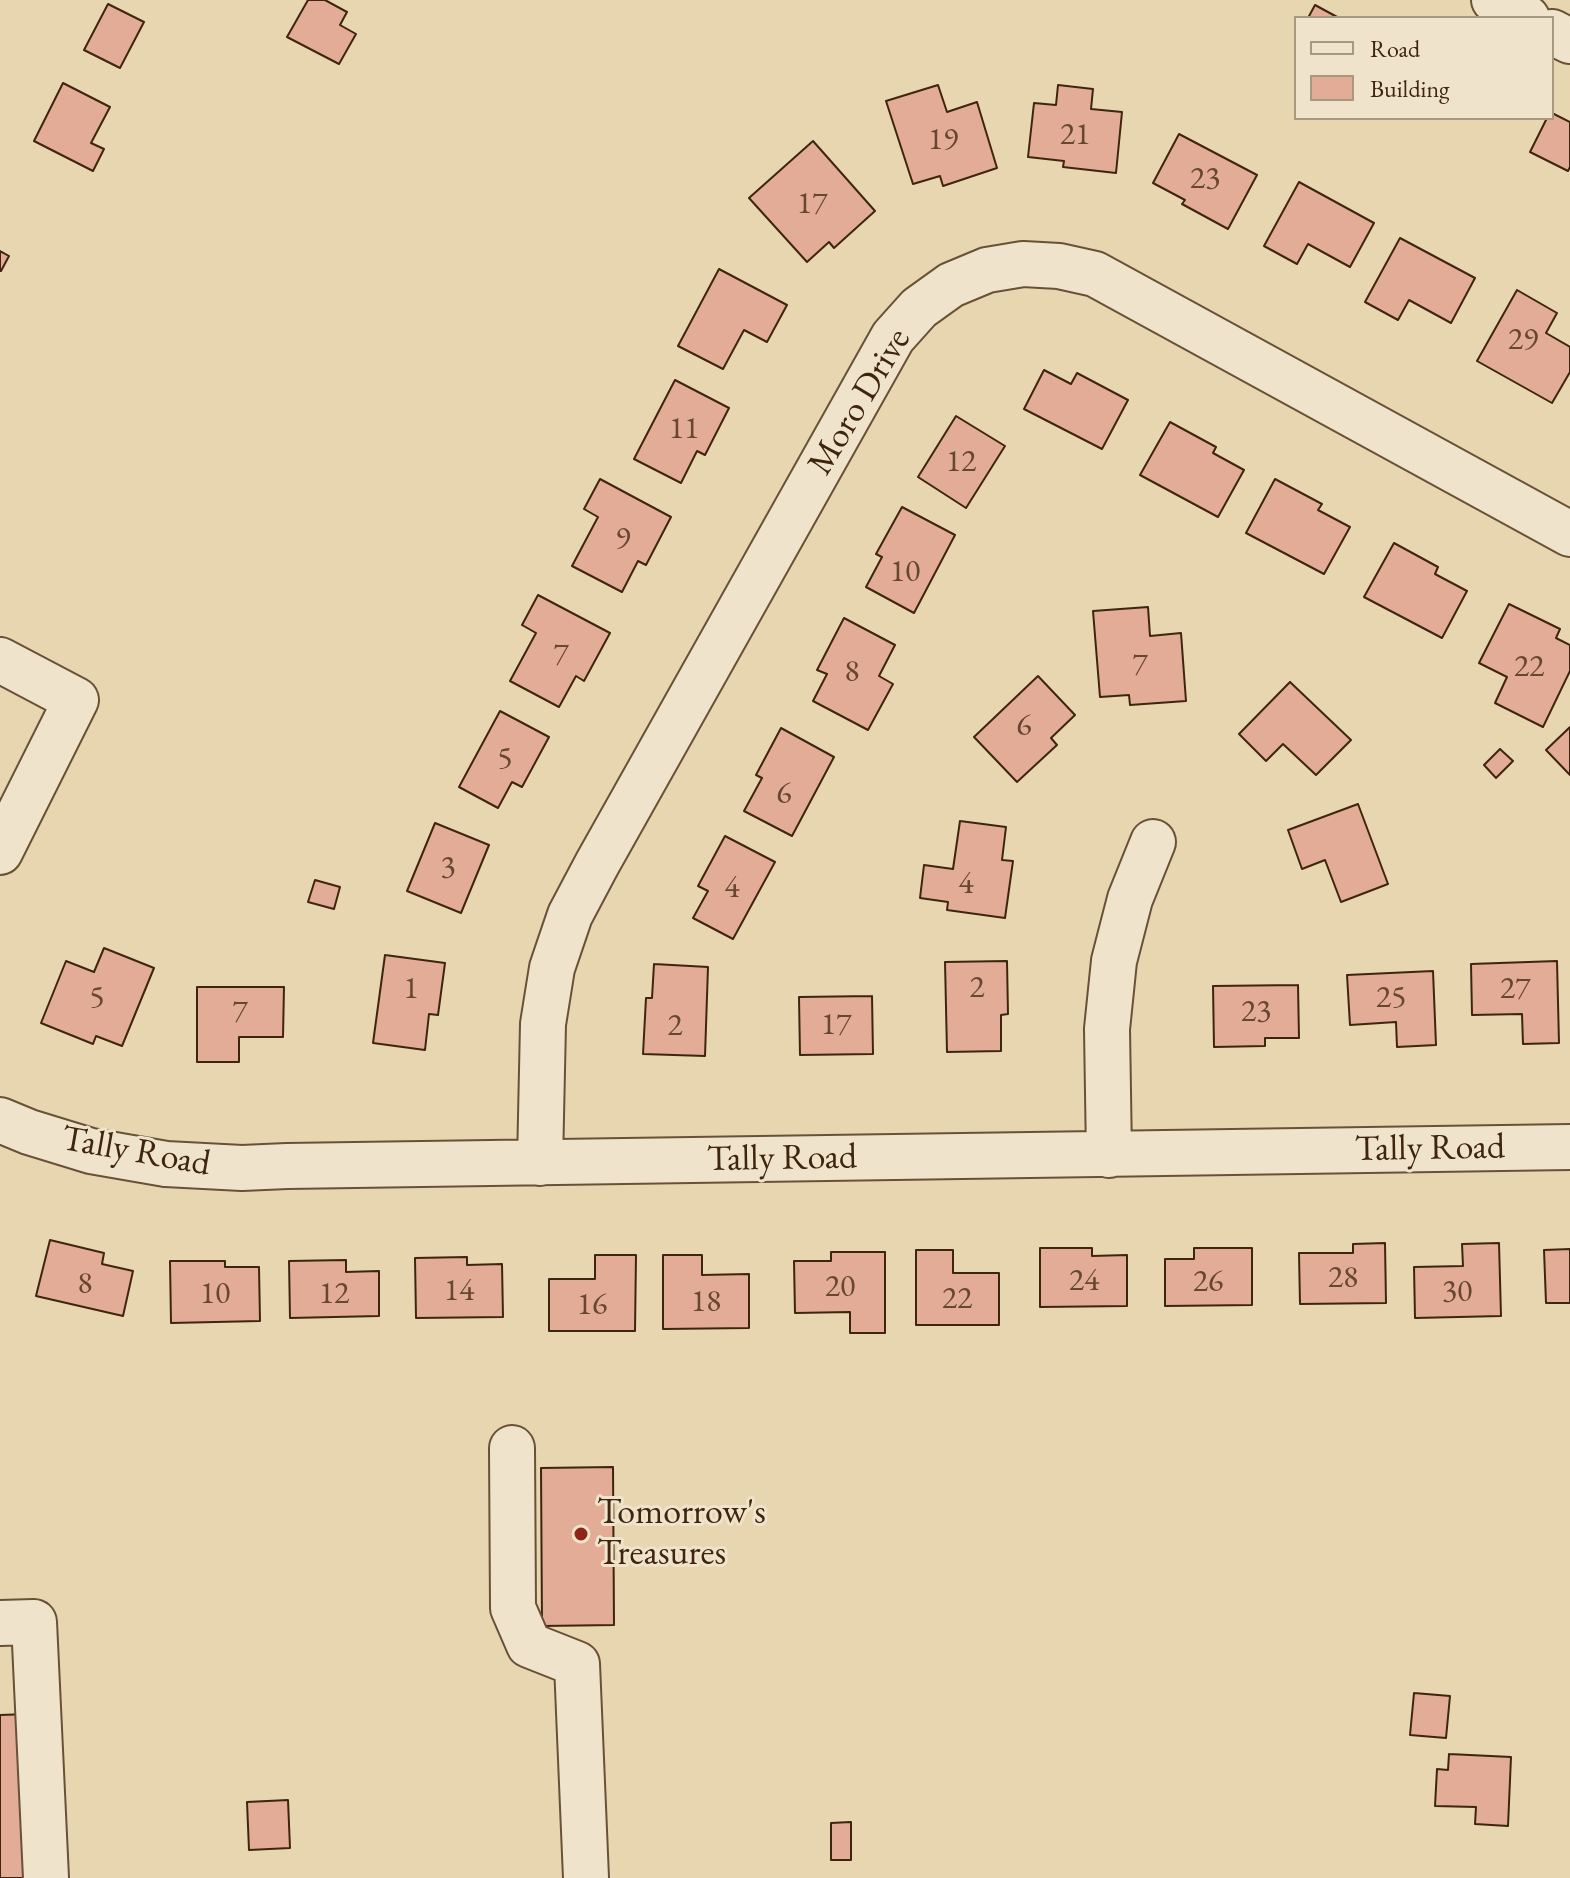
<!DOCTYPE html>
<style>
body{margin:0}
#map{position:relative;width:1570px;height:1878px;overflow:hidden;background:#e7d6af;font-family:"EB Garamond",serif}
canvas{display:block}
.legend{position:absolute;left:1294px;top:16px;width:260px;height:104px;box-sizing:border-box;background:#efe4cb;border:2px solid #a99880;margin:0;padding:10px 14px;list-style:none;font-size:24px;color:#3f250f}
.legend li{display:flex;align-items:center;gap:16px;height:40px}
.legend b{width:40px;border:2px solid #a99880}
</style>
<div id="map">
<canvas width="1570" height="1878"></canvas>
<ul class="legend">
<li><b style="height:10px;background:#efe4cb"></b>Road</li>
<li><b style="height:22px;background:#e2ac97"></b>Building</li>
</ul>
</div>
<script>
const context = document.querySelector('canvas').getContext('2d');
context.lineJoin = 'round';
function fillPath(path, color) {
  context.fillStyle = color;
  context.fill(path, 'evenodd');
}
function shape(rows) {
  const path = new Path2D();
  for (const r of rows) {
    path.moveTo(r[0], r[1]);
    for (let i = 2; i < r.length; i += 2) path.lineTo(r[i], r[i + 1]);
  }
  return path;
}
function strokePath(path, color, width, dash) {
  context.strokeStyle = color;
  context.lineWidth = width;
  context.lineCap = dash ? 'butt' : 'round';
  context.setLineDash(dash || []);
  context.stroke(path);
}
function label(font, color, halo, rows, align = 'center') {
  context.font = font + ' "EB Garamond",serif';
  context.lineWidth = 6;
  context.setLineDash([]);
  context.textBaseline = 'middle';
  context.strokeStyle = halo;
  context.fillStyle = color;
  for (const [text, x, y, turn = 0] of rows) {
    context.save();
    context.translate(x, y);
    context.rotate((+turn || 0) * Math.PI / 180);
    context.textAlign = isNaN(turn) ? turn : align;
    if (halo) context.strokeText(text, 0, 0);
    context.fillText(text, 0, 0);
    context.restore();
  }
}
const building = shape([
 [308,0,325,0,347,12,340,25,356,34,339,64,287,37,308,0],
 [108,4,144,22,120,68,84,50,108,4],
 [1315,5,1339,18,1308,18,1315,5],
 [63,83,110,107,91,143,104,149,93,171,34,141,63,83],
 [938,85,947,112,977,102,997,168,943,186,940,176,913,184,886,101,938,85],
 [1058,85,1093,89,1091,109,1122,112,1116,173,1063,167,1064,161,1028,157,1034,103,1056,105,1058,85],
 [1552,113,1570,122,1570,167,1568,171,1530,152,1547,118,1552,118,1552,113],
 [1179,134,1257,175,1228,229,1182,204,1185,200,1153,183,1179,134],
 [813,141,875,211,834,248,829,242,807,262,749,198,813,141],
 [1299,182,1374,223,1350,267,1308,244,1297,264,1264,246,1299,182],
 [1400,238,1475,278,1451,323,1409,300,1398,320,1365,302,1400,238],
 [0,251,9,256,1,271,0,271,0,251],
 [719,269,787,305,767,342,744,330,723,369,678,346,719,269],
 [1517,290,1557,313,1546,333,1570,347,1570,372,1552,403,1477,361,1517,290],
 [1044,370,1071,384,1077,373,1128,400,1102,449,1024,409,1044,370],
 [675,380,729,408,705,455,697,451,681,483,634,459,675,380],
 [956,416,1005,446,966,508,918,477,956,416],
 [1170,422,1216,447,1213,453,1244,470,1218,517,1140,475,1170,422],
 [600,479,671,517,646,565,638,561,622,592,572,566,598,517,584,509,600,479],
 [1275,479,1322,504,1318,510,1350,527,1324,574,1246,533,1275,479],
 [902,507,955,535,914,613,866,587,882,557,876,554,902,507],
 [1394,543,1438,567,1435,574,1467,591,1442,638,1364,597,1394,543],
 [538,595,610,633,584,681,576,676,559,707,510,681,536,633,522,625,538,595],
 [1509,604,1560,629,1556,638,1570,645,1570,671,1543,727,1495,703,1507,677,1479,663,1509,604],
 [1148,607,1150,636,1181,633,1186,701,1130,705,1129,695,1100,697,1093,611,1148,607],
 [844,618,895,645,879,676,893,684,868,730,813,701,827,674,817,670,844,618],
 [1038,676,1075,715,1051,738,1057,745,1017,782,974,737,1038,676],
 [1290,682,1351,740,1316,775,1283,744,1266,761,1239,734,1290,682],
 [500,711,549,737,522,787,512,782,498,808,459,787,500,711],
 [1570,727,1570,775,1546,750,1570,727],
 [781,728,834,757,792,836,744,811,762,778,756,775,781,728],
 [1500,749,1513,761,1496,778,1484,765,1500,749],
 [1358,804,1388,884,1341,902,1325,860,1302,869,1288,830,1358,804],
 [960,821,1006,827,1002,860,1013,861,1005,918,947,910,948,902,920,898,924,865,953,869,960,821],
 [435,823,489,845,461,913,407,891,435,823],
 [725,836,775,862,733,939,693,918,708,891,698,886,725,836],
 [315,880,340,887,334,909,308,902,315,880],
 [104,948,154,968,122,1046,96,1036,93,1044,41,1023,66,961,94,972,104,948],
 [385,955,445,963,438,1015,429,1014,425,1050,373,1043,385,955],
 [1007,961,1008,1014,1001,1015,1001,1051,947,1052,945,962,1007,961],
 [1557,961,1559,1043,1523,1044,1522,1014,1472,1015,1471,964,1557,961],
 [654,964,708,967,705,1056,643,1054,646,998,652,998,654,964],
 [1433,971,1436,1045,1397,1047,1396,1022,1350,1025,1347,975,1433,971],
 [1298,985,1299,1038,1265,1038,1265,1046,1214,1047,1213,986,1298,985],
 [197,987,284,987,283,1037,239,1037,239,1062,197,1062,197,987],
 [872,996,873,1054,800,1055,799,997,872,996],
 [50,1240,104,1253,102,1264,133,1271,123,1316,36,1296,50,1240],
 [1385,1243,1386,1303,1300,1304,1299,1253,1353,1253,1353,1244,1385,1243],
 [1499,1243,1501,1316,1415,1318,1414,1267,1463,1266,1462,1244,1499,1243],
 [1040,1248,1092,1248,1092,1256,1127,1255,1127,1306,1040,1307,1040,1248],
 [1194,1248,1252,1248,1252,1305,1165,1306,1165,1259,1194,1259,1194,1248],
 [1570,1249,1570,1303,1546,1303,1544,1250,1570,1249],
 [916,1250,953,1250,953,1273,999,1273,999,1325,916,1325,916,1250],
 [831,1252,885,1252,885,1333,850,1333,850,1312,795,1313,794,1261,831,1261,831,1252],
 [595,1255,636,1255,635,1331,549,1331,549,1279,595,1279,595,1255],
 [663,1255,702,1255,702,1275,749,1274,749,1328,663,1329,663,1255],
 [467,1257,467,1265,502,1264,503,1317,416,1318,415,1258,467,1257],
 [346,1260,346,1272,379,1271,379,1316,290,1318,289,1261,346,1260],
 [170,1261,225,1261,225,1267,259,1267,260,1321,171,1323,170,1261],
 [613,1467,614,1625,542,1626,541,1468,613,1467],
 [1414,1693,1450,1696,1446,1738,1410,1735,1414,1693],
 [30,1714,32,1878,0,1878,0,1715,30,1714],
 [1449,1754,1511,1757,1508,1826,1475,1824,1476,1807,1435,1806,1437,1769,1448,1770,1449,1754],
 [288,1800,290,1848,249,1850,247,1802,288,1800],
 [851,1822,851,1860,831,1860,831,1823,851,1822]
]);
const minor = shape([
 [1494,0,1527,18],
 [1552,32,1570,41],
 [0,660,76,700,0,852],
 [0,1120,29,1132,91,1151,166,1164,242,1168,287,1166,1570,1147],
 [1109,1155,1107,1029,1114,961,1130,899,1153,842],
 [540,1163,543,1024,552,968,570,915,597,864,893,337,919,308,951,285,987,270,1023,264,1059,266,1095,274,1570,534],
 [512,1448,513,1608,529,1645,577,1664,586,1878],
 [0,1623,34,1622,46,1878]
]);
const markers = [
 [581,1534,8,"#8f2418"]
];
const numberNames = [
 ["21",1075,135],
 ["19",943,140],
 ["23",1205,179],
 ["17",812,204],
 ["29",1523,340],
 ["11",684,429],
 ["12",961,462],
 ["9",623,539],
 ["10",905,572],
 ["7",561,655],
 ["7",1140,665],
 ["22",1529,667],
 ["8",852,672],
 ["6",1024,726],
 ["5",505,759],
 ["6",784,794],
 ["3",448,868],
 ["4",966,884],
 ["4",732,888],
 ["2",977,988],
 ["1",411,989],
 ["27",1515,989],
 ["5",97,998],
 ["25",1391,998],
 ["7",240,1012],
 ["23",1256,1012],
 ["17",836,1025],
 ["2",675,1026],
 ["28",1343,1278],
 ["24",1084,1281],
 ["26",1208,1282],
 ["8",85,1284],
 ["20",840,1287],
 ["14",459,1291],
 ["30",1457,1292],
 ["10",215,1294],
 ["12",334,1294],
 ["22",957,1299],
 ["18",706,1302],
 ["16",592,1305]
];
const streetNames = [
 ["Moro Drive",860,402,-59],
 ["Tally Road",1430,1149,-1],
 ["Tally Road",136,1152,10],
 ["Tally Road",782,1159,-1]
];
const poiNames = [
 ["Tomorrow's",597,1513],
 ["Treasures",597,1554]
];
fillPath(building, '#e2ac97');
strokePath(building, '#3f250f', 2);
strokePath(minor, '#695137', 48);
strokePath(minor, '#efe4cb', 44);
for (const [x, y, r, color] of markers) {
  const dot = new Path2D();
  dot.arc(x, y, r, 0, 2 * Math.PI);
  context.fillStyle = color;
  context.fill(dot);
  strokePath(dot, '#efe4cb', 3);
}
label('32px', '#684731', null, numberNames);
label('36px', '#3f250f', '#efe4cb', streetNames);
label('36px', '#3f250f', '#efe4cb', poiNames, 'left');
</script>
